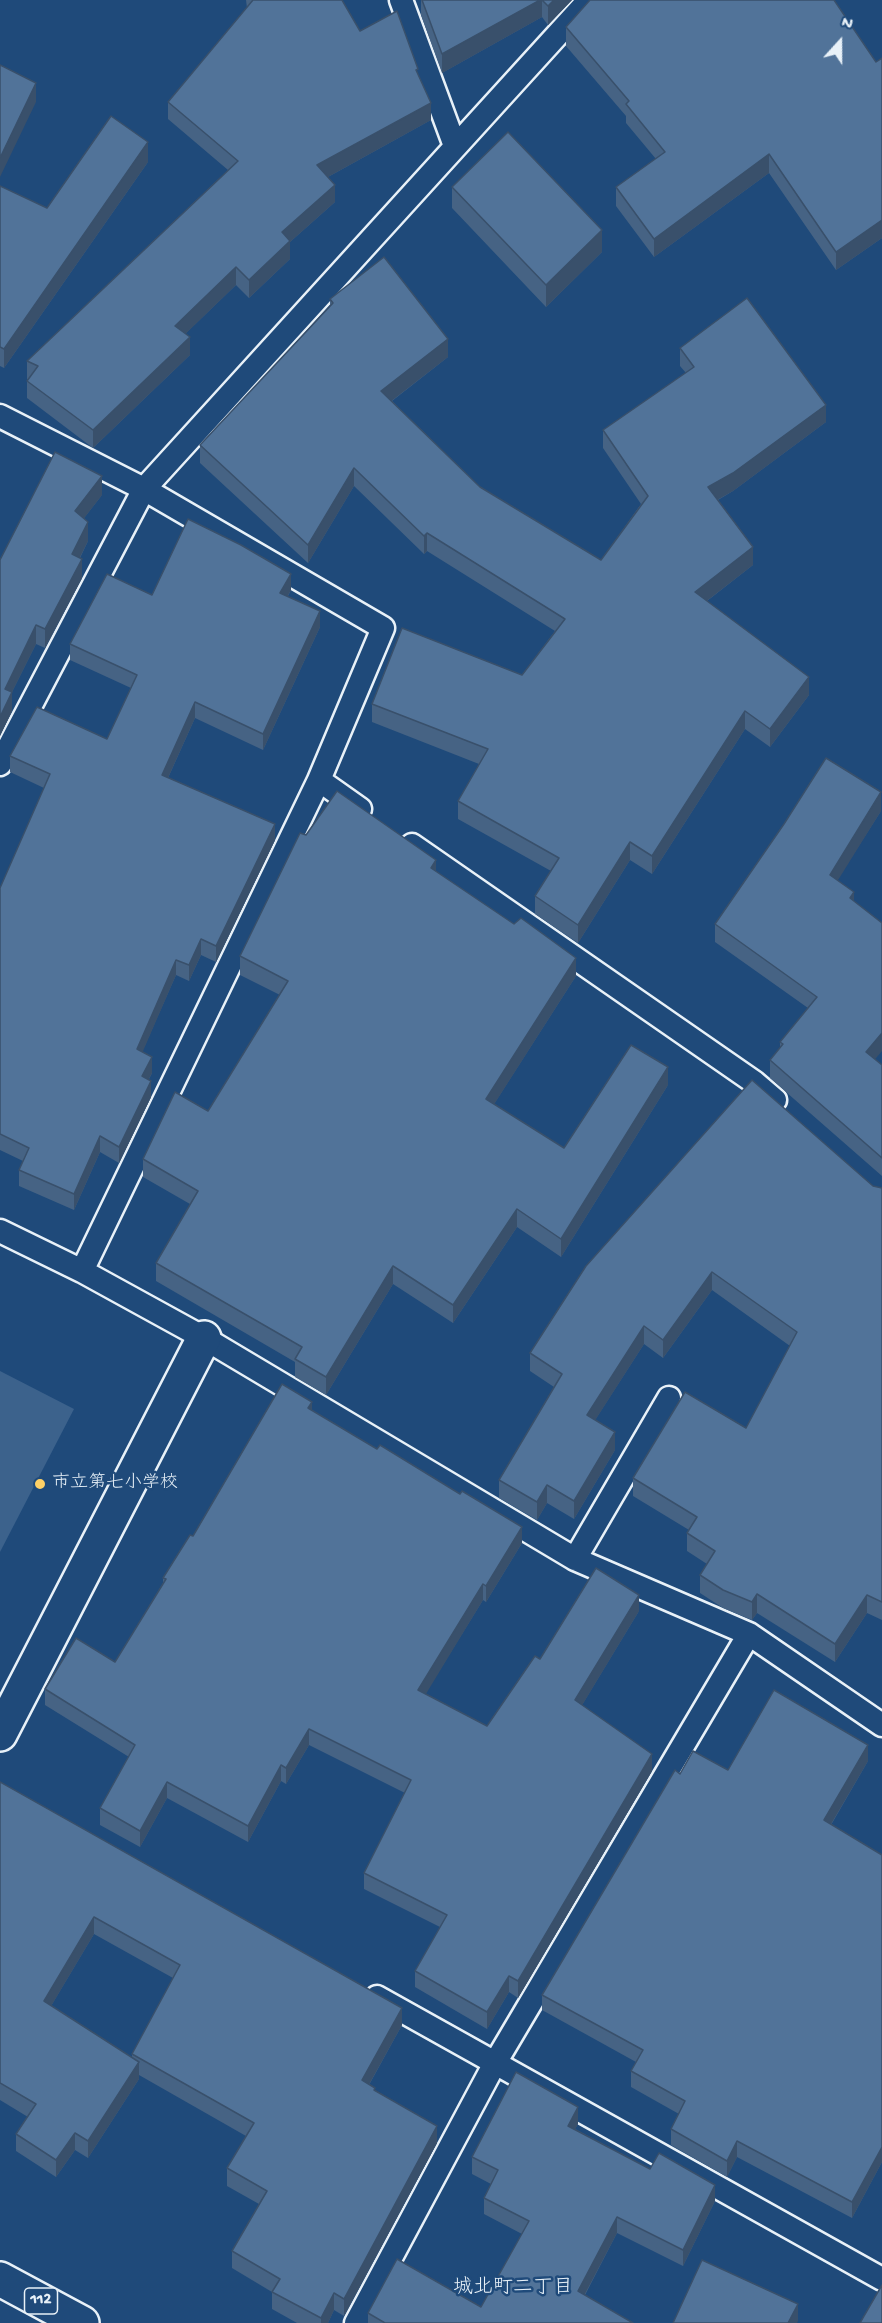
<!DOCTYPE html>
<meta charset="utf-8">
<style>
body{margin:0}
#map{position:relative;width:882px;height:2323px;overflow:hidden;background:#1f4a7a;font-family:"Gochi Hand",sans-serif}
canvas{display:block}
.north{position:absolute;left:810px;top:12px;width:60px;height:60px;-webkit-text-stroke:4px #1f4a7a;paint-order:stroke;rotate:21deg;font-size:16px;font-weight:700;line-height:24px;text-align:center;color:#e8f1f8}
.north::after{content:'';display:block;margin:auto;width:21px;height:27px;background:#e8f1f8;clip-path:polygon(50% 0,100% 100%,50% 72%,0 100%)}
</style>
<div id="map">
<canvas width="882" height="2323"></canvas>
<div class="north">N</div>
</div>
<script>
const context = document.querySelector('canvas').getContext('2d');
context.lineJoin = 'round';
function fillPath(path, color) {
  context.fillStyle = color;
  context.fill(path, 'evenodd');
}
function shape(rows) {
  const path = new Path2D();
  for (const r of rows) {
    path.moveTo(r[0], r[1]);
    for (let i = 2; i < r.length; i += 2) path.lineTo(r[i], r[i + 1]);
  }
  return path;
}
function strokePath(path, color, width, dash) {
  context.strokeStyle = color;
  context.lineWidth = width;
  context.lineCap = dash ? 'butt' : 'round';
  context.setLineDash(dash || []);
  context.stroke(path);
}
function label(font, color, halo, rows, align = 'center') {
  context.font = font + ' "Gochi Hand","Klee One",sans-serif';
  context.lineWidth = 5;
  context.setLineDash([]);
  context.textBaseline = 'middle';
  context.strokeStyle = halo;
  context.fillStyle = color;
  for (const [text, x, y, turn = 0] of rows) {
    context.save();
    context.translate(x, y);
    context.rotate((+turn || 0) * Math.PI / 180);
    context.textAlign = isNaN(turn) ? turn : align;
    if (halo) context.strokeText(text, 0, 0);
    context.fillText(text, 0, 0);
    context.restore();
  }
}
const green = shape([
 [0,1371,74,1409,0,1552]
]);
const lane = shape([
 [401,0,455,146],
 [0,416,144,489,383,628,319,780,360,809],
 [0,764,144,489,589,0],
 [412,845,754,1082,775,1100],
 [0,1231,82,1271,204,1338,575,1559,749,1634,882,1725],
 [82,1271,319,780],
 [575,1559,669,1398],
 [377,1997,882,2279],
 [356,2323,495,2063,749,1634]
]);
const street = shape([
 [0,1734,204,1338]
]);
const highway = shape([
 [0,2279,82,2323]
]);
const wall = shape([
 [246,0,342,0,360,31,418,76,431,120,328,177,335,202,290,242,290,259,249,298,236,285,185,334,190,355,93,448,27,398,27,381,28,379,27,379,27,361,228,170,168,119,168,102,247,8],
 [421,0,572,0,548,25,542,17,442,73,421,15],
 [566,27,876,62,882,58,882,238,836,270,769,173,654,257,616,206,616,187,656,159,626,123,626,116,566,46],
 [148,162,4,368,0,366,0,186,47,208],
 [452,187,602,252,546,307,452,208],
 [330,299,448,357,392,401,480,487,601,560,641,504,603,448,603,430,686,373,680,366,680,348,826,422,733,491,718,500,753,565,707,601,809,695,770,747,745,729,652,874,630,860,578,943,535,914,535,896,551,871,458,819,458,801,479,764,372,722,372,704,522,675,555,631,427,551,424,554,354,486,308,563,200,463,200,445,330,307],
 [102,495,84,518,88,541,80,558,82,578,45,648,36,644,12,692,12,711,0,736,0,560],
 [291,590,288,596,320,627,263,750,195,718,168,778,275,840,216,962,201,955,189,981,176,975,142,1052,152,1073,149,1079,151,1097,119,1163,100,1152,74,1210,19,1186,19,1170,23,1161,0,1150,0,888,44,788,10,772,10,756,107,739,131,688,70,660,70,644,152,595],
 [881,811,837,880,854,901,875,1059,882,1065,882,1176,770,1078,770,1060,780,1048,780,1042,808,1008,715,942,715,924],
 [306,835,436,871,576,976,494,1104,564,1148,668,1085,561,1257,517,1227,453,1323,393,1284,326,1395,295,1377,295,1362,156,1281,156,1263,190,1204,143,1177,143,1159,208,1111,280,995,240,975,240,956],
 [873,1186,882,1188,882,1620,867,1613,835,1662,757,1613,752,1620,723,1608,700,1593,700,1575,707,1564,687,1551,687,1533,689,1530,633,1496,633,1478,746,1428,790,1346,712,1290,663,1358,644,1344,595,1420,615,1450,574,1519,547,1503,537,1520,499,1498,499,1480,554,1387,530,1371,530,1353],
 [312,1410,522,1543,486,1602,483,1600,425,1694,487,1726,540,1659,639,1611,582,1705,652,1771,518,1998,509,1992,487,2029,415,1987,415,1971,440,1927,364,1889,364,1873,405,1793,309,1745,286,1784,281,1781,248,1842,167,1798,140,1847,100,1825,100,1808,129,1757,45,1705,45,1689,115,1662,163,1583,163,1578,193,1536],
 [868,1761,831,1825,882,1855,882,2162,852,2218,737,2157,727,2177,671,2145,671,2129,679,2114,631,2087,631,2071,636,2062,542,2010,542,1995,680,1774,728,1770],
 [0,1782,402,2025,369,2085,375,2091,437,2143,344,2316,334,2310,328,2323,297,2323,272,2309,272,2292,232,2268,232,2251,259,2204,227,2186,227,2168,246,2136,139,2075,139,2079,88,2158,75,2150,56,2177,16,2151,16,2134,28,2117,0,2100],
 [94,1934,173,1978,132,2054,132,2058,51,2006],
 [578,2124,575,2129,650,2169,715,2201,683,2266,617,2233,585,2295,633,2323,368,2323,368,2313,481,2307,522,2234,484,2214,484,2198,491,2184,472,2174,472,2157]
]);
const shadedWall = shape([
 [540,0,542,0,542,17,442,73,442,54],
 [554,0,572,0,548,25,548,6],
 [36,83,36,102,0,177,0,158],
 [431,103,431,120,317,183,317,165],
 [148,142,148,162,4,368,4,349],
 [769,154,769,173,654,257,654,239],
 [335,185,335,202,290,242,290,259,249,298,249,280,282,232],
 [882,220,882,238,836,270,836,252],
 [602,230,602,252,546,307,546,285],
 [236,267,236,285,175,344,175,326],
 [190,337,190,355,93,448,93,430],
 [448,339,448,357,381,409,381,391],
 [826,405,826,422,733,491,708,505,708,487],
 [354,468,354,486,308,563,308,545],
 [102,476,102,495,75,530,75,511],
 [88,522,88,541,72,573,72,554],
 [427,533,427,551,424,554,424,536],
 [753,547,753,565,695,610,695,592],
 [82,559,82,578,45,648,45,629],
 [291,574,291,590,280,609,280,593],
 [320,611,320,627,263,750,263,734],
 [36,625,36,644,12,692,12,711,0,736,0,717,5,689],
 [809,677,809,695,770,747,770,729],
 [195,702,195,718,162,791,162,775],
 [745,711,745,729,652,874,652,856],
 [881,792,881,811,830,893,830,875],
 [275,824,275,840,216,962,216,946],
 [630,842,630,860,578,943,578,925],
 [436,860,436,878,431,868],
 [854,892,854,910,850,898],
 [201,939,201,955,189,981,189,965],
 [576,958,576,976,486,1117,486,1099],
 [176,960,176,975,137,1065,137,1049],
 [882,1033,882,1051,866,1070,866,1052],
 [152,1057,152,1073,142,1092,142,1076],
 [668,1067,668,1085,561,1257,561,1239],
 [151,1081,151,1097,119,1163,119,1147],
 [100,1136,100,1152,74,1210,74,1194],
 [517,1209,517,1227,453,1323,453,1305],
 [393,1266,393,1284,326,1395,326,1377],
 [712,1272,712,1290,663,1358,663,1340],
 [644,1326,644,1344,587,1433,587,1415],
 [312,1402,312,1418,308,1408],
 [615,1432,615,1450,574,1519,574,1501],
 [547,1485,547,1503,537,1520,537,1502],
 [522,1527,522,1543,486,1602,486,1586],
 [483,1584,483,1600,418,1707,418,1690],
 [757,1594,757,1613,752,1620,752,1602],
 [639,1595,639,1611,575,1717,575,1700],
 [867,1595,867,1613,835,1662,835,1644],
 [309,1729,309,1745,286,1784,286,1768],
 [868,1745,868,1761,824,1836,824,1820],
 [652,1754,652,1771,518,1998,518,1981],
 [281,1765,281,1781,248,1842,248,1826],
 [167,1782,167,1798,140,1847,140,1831],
 [94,1917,94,1934,44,2018,44,2001],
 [509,1976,509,1992,487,2029,487,2012],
 [402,2008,402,2025,362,2097,362,2080],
 [139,2062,139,2079,88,2158,88,2141],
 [578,2107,578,2124,568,2142,568,2126],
 [437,2126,437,2143,344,2316,344,2299],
 [75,2133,75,2150,56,2177,56,2160],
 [737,2141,737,2157,727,2177,727,2161],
 [882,2147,882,2162,852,2218,852,2202],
 [715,2185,715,2201,683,2266,683,2250],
 [617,2217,617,2233,578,2307,578,2291],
 [334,2293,334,2310,328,2323,321,2323,321,2318],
 [798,2304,798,2321,797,2323,788,2323]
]);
const building = shape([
 [253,0,342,0,360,31,397,11,418,69,416,70,431,103,317,165,335,185,282,232,290,241,249,280,236,267,175,326,190,337,93,430,27,381,38,366,27,361,238,161,168,102,253,0],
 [422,0,540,0,442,54,422,0],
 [542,0,554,0,548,6,542,0],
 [590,0,834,0,876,62,882,58,882,220,836,252,769,154,654,239,616,187,665,152,626,104,629,101,566,27,590,0],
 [0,65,36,83,0,158,0,65],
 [111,116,148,142,4,349,0,347,0,186,47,208,111,116],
 [508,132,602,230,546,285,452,187,508,132],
 [384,257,448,339,381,391,480,487,601,560,648,496,603,430,694,367,680,348,747,298,826,405,733,473,708,487,753,547,695,592,809,677,770,729,745,711,652,856,630,842,578,925,535,896,559,858,458,801,488,749,372,704,402,628,522,675,565,619,427,533,424,536,354,468,308,545,200,445,333,303,330,299,384,257],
 [55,452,102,476,75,511,88,522,72,554,82,559,45,629,36,625,5,689,12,692,0,717,0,560,55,452],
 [188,519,241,545,291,574,280,593,320,611,263,734,195,702,162,775,275,824,216,946,201,939,189,965,176,960,137,1049,152,1057,142,1076,151,1081,119,1147,100,1136,74,1194,19,1170,29,1148,0,1134,0,888,50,774,10,756,37,707,107,739,137,675,70,644,107,574,152,595,188,519],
 [826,758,881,792,830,875,854,892,850,898,882,923,882,1033,866,1052,882,1065,882,1158,770,1060,783,1044,780,1042,817,997,715,924,784,824,826,758],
 [337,791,436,860,431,868,514,924,521,918,576,958,486,1099,564,1148,631,1045,668,1067,561,1239,517,1209,453,1305,393,1266,326,1377,295,1359,302,1347,156,1263,198,1191,143,1159,175,1092,208,1111,288,981,240,956,300,833,306,835,337,791],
 [752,1080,873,1186,882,1188,882,1602,867,1595,835,1644,757,1594,752,1602,723,1590,700,1575,715,1551,687,1533,697,1517,633,1478,685,1392,746,1428,797,1332,712,1272,663,1340,644,1326,587,1415,615,1432,574,1501,547,1485,537,1502,499,1480,562,1374,530,1353,586,1266,752,1080],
 [282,1384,312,1402,308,1408,377,1449,380,1445,460,1494,462,1491,522,1527,486,1586,483,1584,418,1690,487,1726,535,1656,540,1659,596,1568,639,1595,575,1700,652,1754,518,1981,509,1976,487,2012,415,1971,447,1915,364,1873,411,1780,309,1729,286,1768,281,1765,248,1826,167,1782,140,1831,100,1808,135,1745,45,1689,76,1638,115,1662,166,1579,163,1578,190,1535,193,1536,282,1384],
 [774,1690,868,1745,824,1820,882,1855,882,2147,852,2202,737,2141,727,2161,671,2129,685,2101,631,2071,643,2050,542,1995,675,1770,680,1774,693,1751,728,1770,774,1690],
 [0,1782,402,2008,362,2080,375,2088,374,2090,437,2126,344,2299,334,2293,321,2318,272,2292,280,2279,232,2251,267,2191,227,2168,254,2123,132,2054,180,1965,94,1917,44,2001,139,2062,88,2141,75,2133,56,2160,16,2134,36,2104,0,2083,0,1782],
 [516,2072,578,2107,568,2126,650,2169,659,2153,715,2185,683,2250,617,2217,578,2291,633,2323,385,2323,368,2313,397,2259,481,2307,529,2221,484,2198,498,2170,472,2157,516,2072],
 [702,2260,798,2304,788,2323,673,2323,702,2260],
 [882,2285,882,2323,860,2323,882,2285]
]);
const markers = [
 [40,1484,6,"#ffd166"]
];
const shields = [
 [41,2301,33]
];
const shieldNames = [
 ["112",41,2301]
];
const poiNames = [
 ["市立第七小学校",52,1484]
];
const neighbourhoodNames = [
 ["城北町二丁目",513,2289]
];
fillPath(green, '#3c628c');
strokePath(lane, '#e8f1f8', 27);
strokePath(street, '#e8f1f8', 38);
strokePath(highway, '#e8f1f8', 38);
strokePath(lane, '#1f4a7a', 22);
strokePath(street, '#1f4a7a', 33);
strokePath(highway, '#1f4a7a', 33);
fillPath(wall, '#466384');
fillPath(shadedWall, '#39506b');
fillPath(building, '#517399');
strokePath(building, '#39506b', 1.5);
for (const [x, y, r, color] of markers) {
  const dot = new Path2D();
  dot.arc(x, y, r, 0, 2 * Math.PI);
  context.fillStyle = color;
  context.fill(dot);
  strokePath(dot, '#1f4a7a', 2);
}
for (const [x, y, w] of shields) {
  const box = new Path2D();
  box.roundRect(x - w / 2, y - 13, w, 26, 4.5);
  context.fillStyle = '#1f4a7a';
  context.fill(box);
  strokePath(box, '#e8f1f8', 1.5);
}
label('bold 16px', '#e8f1f8', null, shieldNames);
label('18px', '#e8f1f8', '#1f4a7a', poiNames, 'left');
label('20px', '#e8f1f8', '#1f4a7a', neighbourhoodNames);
</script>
